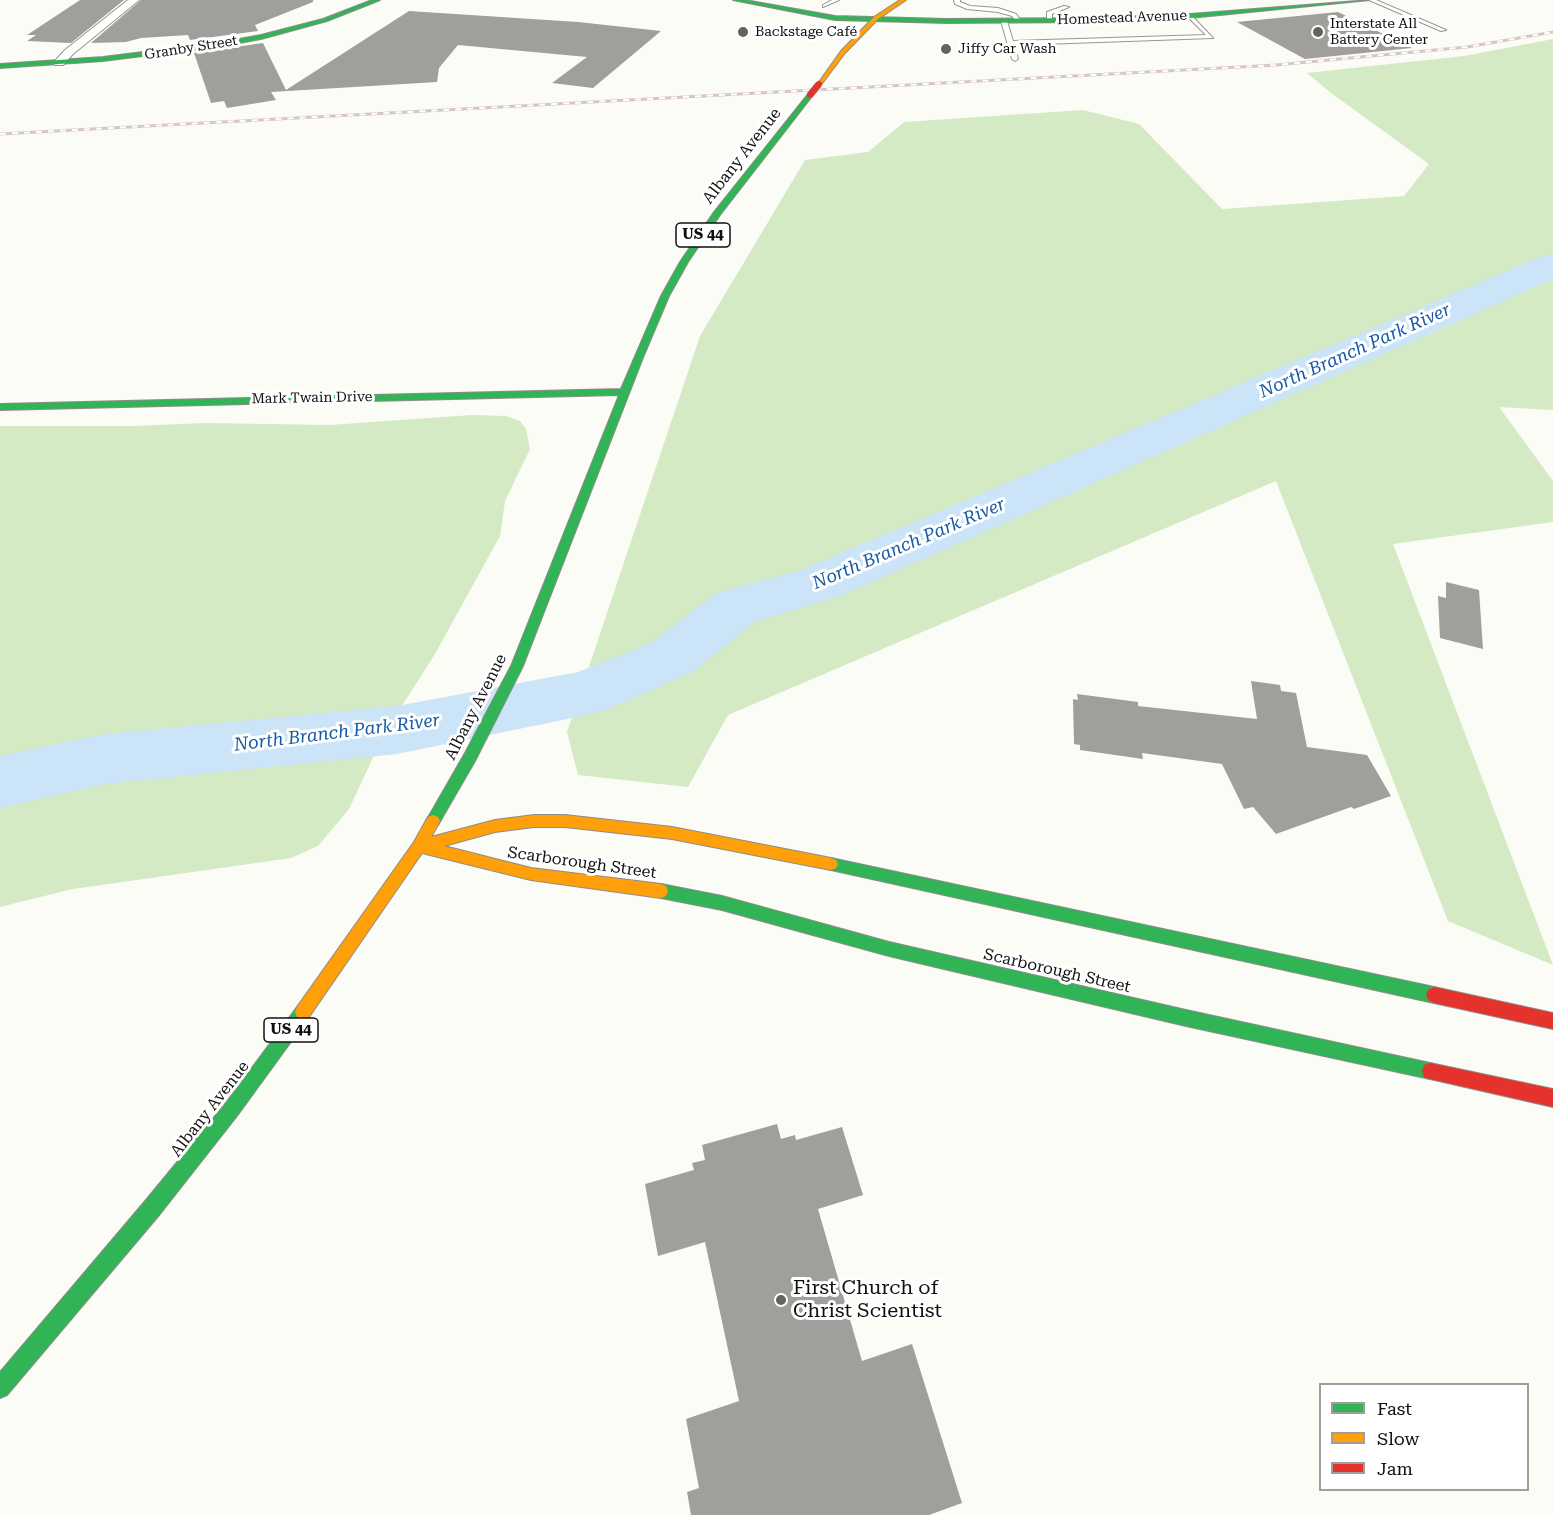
<!DOCTYPE html>
<meta charset="utf-8">
<style>
body{margin:0}
#map{position:relative;width:1553px;height:1515px;overflow:hidden;background:#fcfcf7;font-family:"Roboto Serif",serif}
canvas{display:block}
.legend{position:absolute;left:1319px;top:1383px;width:210px;height:108px;box-sizing:border-box;background:#fff;border:2px solid #9f9f9f;margin:0;padding:8px 10px;list-style:none;font-size:18px;color:#101010}
.legend li{display:flex;align-items:center;gap:12px;height:30px}
.legend b{width:30px;border:2px solid #9f9f9f}
</style>
<div id="map">
<canvas width="1553" height="1515"></canvas>
<ul class="legend">
<li><b style="height:8px;background:#30b455"></b>Fast</li>
<li><b style="height:8px;background:#ff9f0a"></b>Slow</li>
<li><b style="height:8px;background:#e5322d"></b>Jam</li>
</ul>
</div>
<script>
const context = document.querySelector('canvas').getContext('2d');
context.lineJoin = 'round';
function fillPath(path, color) {
  context.fillStyle = color;
  context.fill(path, 'evenodd');
}
function shape(rows) {
  const path = new Path2D();
  for (const r of rows) {
    path.moveTo(r[0], r[1]);
    for (let i = 2; i < r.length; i += 2) path.lineTo(r[i], r[i + 1]);
  }
  return path;
}
function strokePath(path, color, width, dash) {
  context.strokeStyle = color;
  context.lineWidth = width;
  context.lineCap = dash ? 'butt' : 'round';
  context.setLineDash(dash || []);
  context.stroke(path);
}
function label(font, color, halo, rows, align = 'center') {
  context.font = font + ' "Roboto Serif",serif';
  context.lineWidth = 6;
  context.setLineDash([]);
  context.textBaseline = 'middle';
  context.strokeStyle = halo;
  context.fillStyle = color;
  for (const [text, x, y, turn = 0] of rows) {
    context.save();
    context.translate(x, y);
    context.rotate((+turn || 0) * Math.PI / 180);
    context.textAlign = isNaN(turn) ? turn : align;
    if (halo) context.strokeText(text, 0, 0);
    context.fillText(text, 0, 0);
    context.restore();
  }
}
const forest = shape([
 [1553,39,1553,410,1499,407,1553,481,1553,522,1393,544,1553,965,1448,921,1276,481,728,715,688,787,578,775,567,732,700,336,805,160,868,152,904,122,1083,110,1139,124,1222,209,1404,196,1429,164,1331,93,1307,73,1464,56],
 [472,415,506,416,520,421,526,429,530,449,505,501,500,536,435,654,384,734,349,809,318,846,291,858,73,889,0,907,0,426,134,426,206,423,330,425]
]);
const river = shape([
 [1553,254,1553,279,838,597,756,621,693,672,608,709,587,715,397,754,105,784,0,808,0,756,105,734,397,706,578,672,653,642,716,593,801,570,1540,257,1553,254]
]);
const building = shape([
 [80,0,124,0,71,43,27,41,36,35,27,35],
 [141,0,313,0,313,2,255,25,258,31,190,40,188,35,141,38,126,42,91,43],
 [409,11,578,22,661,31,593,88,552,83,587,57,458,45,439,68,437,82,271,92,276,100,227,108,224,101,211,103,194,53,263,43,286,90],
 [1338,12,1412,48,1305,59,1237,22],
 [1446,582,1479,590,1483,649,1440,638,1438,596,1446,598],
 [1251,681,1280,685,1281,691,1296,693,1307,747,1367,755,1391,796,1354,809,1351,807,1276,834,1253,807,1244,809,1222,764,1142,753,1143,759,1080,750,1080,745,1074,744,1073,699,1078,700,1077,694,1138,702,1138,706,1257,719],
 [777,1124,781,1139,795,1135,796,1140,842,1127,863,1195,818,1209,862,1361,912,1344,962,1503,929,1515,691,1515,687,1492,699,1488,686,1419,739,1401,705,1242,658,1256,645,1184,694,1170,692,1163,705,1160,702,1145]
]);
const lane = shape([
 [832,0,839,0,823,7,823,5,832,0],
 [954,0,960,0,960,2,970,6,998,8,1016,14,1021,21,1016,22,1012,16,998,12,967,9,955,4,954,0],
 [1369,0,1376,0,1446,30,1441,31,1369,0],
 [1064,6,1069,7,1052,14,1052,21,1047,22,1047,12,1064,6],
 [1190,14,1213,38,1014,45,1018,59,1015,61,1012,59,1001,21,1007,21,1013,41,1206,35,1188,17,1190,14]
]);
const street = shape([
 [128,0,139,0,73,54,63,65,55,65,53,63,65,50,128,0]
]);
const fast = shape([
 [372,0,380,0,327,21,261,39,223,46,103,61,0,68,0,64,103,57,223,42,261,35,323,19,372,0],
 [733,0,745,0,835,16,947,19,1090,18,1190,14,1370,0,1190,18,1090,22,947,23,835,20,733,0],
 [808,94,813,95,720,215,688,262,669,296,644,355,523,666,475,761,438,825,433,827,428,825,426,821,465,753,511,666,619,395,0,410,0,404,621,389,661,296,680,262,714,212,808,94],
 [831,858,1434,987,1440,990,1442,995,1440,1000,1434,1003,831,870,826,868,824,864,826,860,831,858],
 [661,884,722,896,889,942,1186,1010,1430,1063,1436,1065,1438,1071,1436,1077,1430,1079,1186,1026,889,956,722,910,661,898,656,896,654,891,656,886,661,884],
 [303,1004,309,1007,311,1012,309,1017,237,1116,160,1214,7,1395,0,1398,0,1372,146,1200,225,1104,297,1007,303,1004]
]);
const slow = shape([
 [900,0,906,0,878,19,845,53,821,85,817,85,841,51,874,17,900,0],
 [433,815,438,817,440,821,431,837,495,820,534,815,565,815,672,827,831,858,836,860,838,864,836,868,831,870,672,839,565,827,534,827,495,832,444,846,531,868,661,884,666,886,668,891,666,896,661,898,531,880,422,853,309,1017,303,1020,297,1017,295,1012,297,1007,414,842,428,817,433,815]
]);
const jam = shape([
 [1434,987,1553,1013,1553,1029,1434,1003,1428,1000,1426,995,1428,990,1434,987],
 [1430,1063,1553,1089,1553,1107,1430,1079,1424,1077,1422,1071,1424,1065,1430,1063]
]);
const rail = shape([
 [0,134,1276,65,1467,47,1553,32]
]);
const jamBridge = shape([
 [810,95,819,84]
]);
const markers = [
 [743,32,6,"#636361"],
 [1318,32,6,"#636361"],
 [946,49,6,"#636361"],
 [781,1300,6,"#636361"]
];
const farStreetnames = [
 ["Homestead Avenue",1122,18,-2],
 ["Granby Street",191,48,-9],
 ["Mark Twain Drive",312,398,-1]
];
const farPoinames = [
 ["Interstate All",1330,24],
 ["Battery Center",1330,40],
 ["Backstage Café",755,32],
 ["Jiffy Car Wash",958,49]
];
const shields = [
 [703,235,54],
 [291,1030,54]
];
const shieldNames = [
 ["US 44",703,235],
 ["US 44",291,1030]
];
const streetNames = [
 ["Albany Avenue",742,156,-52],
 ["Albany Avenue",476,707,-63],
 ["Scarborough Street",582,863,8],
 ["Scarborough Street",1057,971,13],
 ["Albany Avenue",210,1109,-52]
];
const waterNames = [
 ["North Branch Park River",1355,351,-24],
 ["North Branch Park River",909,544,-23],
 ["North Branch Park River",337,733,-7]
];
const nearPoinames = [
 ["First Church of",793,1288],
 ["Christ Scientist",793,1311]
];
fillPath(forest, '#d3eac4');
fillPath(river, '#cce4f7');
fillPath(building, '#a09f9b');
strokePath(lane, '#969694', 2);
strokePath(street, '#969694', 2);
strokePath(fast, '#8d8d8b', 2);
strokePath(slow, '#8d8d8b', 2);
strokePath(jam, '#8d8d8b', 2);
fillPath(lane, '#fffffe');
fillPath(street, '#fffffe');
fillPath(fast, '#30b455');
fillPath(slow, '#ff9f0a');
fillPath(jam, '#e5322d');
strokePath(rail, '#d8c6c5', 3);
strokePath(rail, '#fff', 2, [6]);
strokePath(jamBridge, '#848481', 7, []);
strokePath(jamBridge, '#e5322d', 6);
for (const [x, y, r, color] of markers) {
  const dot = new Path2D();
  dot.arc(x, y, r, 0, 2 * Math.PI);
  context.fillStyle = color;
  context.fill(dot);
  strokePath(dot, '#fff', 2);
}
label('14px', '#101010', '#fff', farStreetnames);
label('14px', '#101010', '#fff', farPoinames, 'left');
for (const [x, y, w] of shields) {
  const box = new Path2D();
  box.roundRect(x - w / 2, y - 12, w, 24, 4.5);
  context.fillStyle = '#fff';
  context.fill(box);
  strokePath(box, '#101010', 1.5);
}
label('bold 15px', '#101010', null, shieldNames);
label('16px', '#101010', '#fff', streetNames);
label('italic 18px', '#165aa6', '#fff', waterNames);
label('20px', '#101010', '#fff', nearPoinames, 'left');
</script>
